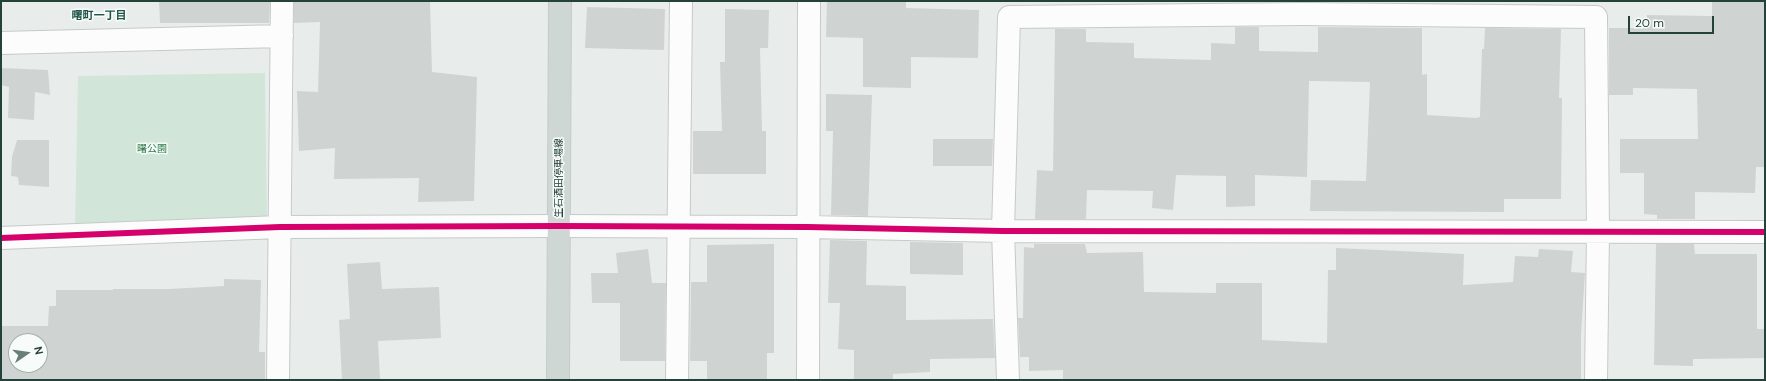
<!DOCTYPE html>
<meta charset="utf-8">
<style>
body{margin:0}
#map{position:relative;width:1766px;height:381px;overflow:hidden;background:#e8edeb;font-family:"DM Sans",sans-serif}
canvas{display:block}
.frame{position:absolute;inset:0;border:2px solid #24423a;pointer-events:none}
.north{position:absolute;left:8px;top:333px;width:40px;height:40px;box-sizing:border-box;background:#f7fbf9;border:1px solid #a3b1ad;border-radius:50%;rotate:77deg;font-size:11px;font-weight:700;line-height:16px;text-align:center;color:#24423a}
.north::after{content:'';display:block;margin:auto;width:14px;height:18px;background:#697e78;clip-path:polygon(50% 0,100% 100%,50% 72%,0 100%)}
.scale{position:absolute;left:1628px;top:16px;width:86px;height:18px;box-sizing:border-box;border:2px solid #24423a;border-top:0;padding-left:5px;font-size:12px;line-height:14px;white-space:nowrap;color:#24423a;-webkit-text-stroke:3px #f7fbf9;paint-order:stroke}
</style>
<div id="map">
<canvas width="1766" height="381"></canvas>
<div class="frame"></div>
<div class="north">N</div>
<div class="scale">20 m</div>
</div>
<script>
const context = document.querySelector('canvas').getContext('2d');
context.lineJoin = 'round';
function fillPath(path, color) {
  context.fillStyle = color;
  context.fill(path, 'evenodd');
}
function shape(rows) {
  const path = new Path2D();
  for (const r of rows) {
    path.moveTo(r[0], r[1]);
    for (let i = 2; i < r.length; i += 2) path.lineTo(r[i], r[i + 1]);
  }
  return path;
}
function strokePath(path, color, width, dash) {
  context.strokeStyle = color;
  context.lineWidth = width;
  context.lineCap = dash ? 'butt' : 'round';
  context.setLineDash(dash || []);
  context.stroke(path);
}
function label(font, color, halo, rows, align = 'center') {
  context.font = font + ' "DM Sans","Noto Sans JP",sans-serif';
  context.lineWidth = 3;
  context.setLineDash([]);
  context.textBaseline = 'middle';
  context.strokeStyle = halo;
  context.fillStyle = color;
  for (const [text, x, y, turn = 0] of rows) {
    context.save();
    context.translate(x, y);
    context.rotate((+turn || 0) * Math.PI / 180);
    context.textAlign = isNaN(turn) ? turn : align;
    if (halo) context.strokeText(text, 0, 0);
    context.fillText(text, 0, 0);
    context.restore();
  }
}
const green = shape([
 [265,73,267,220,75,228,78,76]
]);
const building = shape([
 [159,1,270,1,269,23,160,23],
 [294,1,430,1,432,72,477,77,474,201,418,202,419,178,334,179,335,148,299,151,297,91,318,92,320,22,294,23],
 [827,1,906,1,906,8,979,10,978,58,911,57,911,88,863,87,863,38,826,37],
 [1712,1,1765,1,1765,167,1756,167,1755,193,1695,192,1695,219,1657,219,1657,215,1644,214,1644,173,1620,173,1620,139,1698,139,1697,89,1633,88,1633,95,1609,95,1609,28,1647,28,1647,15,1712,16],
 [587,7,665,9,664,50,585,48],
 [725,9,769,10,768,48,760,48,762,131,766,131,766,174,693,174,693,131,722,131,720,62,725,62],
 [1235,27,1259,27,1259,51,1318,52,1318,27,1422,28,1422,75,1427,74,1427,115,1476,118,1480,117,1482,49,1484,49,1485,28,1561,29,1559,98,1562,98,1561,199,1504,199,1504,212,1310,211,1311,180,1366,181,1370,82,1309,81,1307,177,1255,175,1255,206,1226,207,1226,176,1176,175,1173,210,1152,208,1153,191,1087,190,1086,219,1035,219,1037,170,1053,171,1055,29,1086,29,1086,42,1134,43,1134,58,1211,60,1211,43,1235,44],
 [1,68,48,70,50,95,35,92,34,120,8,118,9,87,1,85],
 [826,94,872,95,868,216,831,215,833,131,826,131],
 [933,139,993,139,992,166,933,166],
 [17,140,49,140,49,187,19,185,18,177,11,176,12,157],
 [830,240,867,241,866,285,906,286,906,320,993,319,995,358,930,359,930,372,893,374,893,380,854,380,854,350,838,349,840,303,828,303],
 [910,242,963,243,963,275,910,274],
 [774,244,774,353,767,353,767,380,707,380,707,361,690,361,691,282,707,282,707,245],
 [1034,244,1085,244,1087,253,1143,252,1144,292,1216,293,1216,283,1262,283,1262,340,1327,343,1328,270,1336,270,1336,248,1464,254,1463,285,1513,282,1515,256,1538,257,1539,249,1573,251,1571,272,1585,273,1581,334,1581,380,1063,380,1063,370,1029,371,1029,357,1020,357,1018,318,1023,318,1024,247,1034,248],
 [1656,244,1694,244,1695,254,1757,254,1757,329,1765,329,1765,358,1693,359,1693,366,1654,365],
 [648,249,652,283,666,283,665,361,620,361,620,303,592,303,591,273,618,273,616,253],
 [380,262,382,289,439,287,441,338,378,341,380,380,342,380,339,320,350,319,347,264],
 [224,279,261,280,259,352,265,352,265,380,1,380,1,326,48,326,49,306,56,306,56,290,113,290,113,289,169,289,224,286],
 [16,341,40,341,40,365,16,365]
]);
const minor = shape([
 [1,43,282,36],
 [1,238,280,227,559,226,808,227,1003,231,1765,232],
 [278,380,282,1],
 [677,380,681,1],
 [808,380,809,1],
 [1008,380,1003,231,1009,17,1303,14,1596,17,1598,232,1596,380]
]);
const major = shape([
 [558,380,560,1]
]);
const cycleway = shape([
 [1,238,280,227,559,226,808,227,1003,231,1765,232]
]);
const parkNames = [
 ["曙公園",152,149]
];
const streetNames = [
 ["生石酒田停車場線",559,178,-90]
];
const neighbourhoodNames = [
 ["曙町一丁目",99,16]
];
fillPath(green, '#d1e6d8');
fillPath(building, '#cfd4d2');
strokePath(minor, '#c5cac8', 24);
strokePath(major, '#c3ccc9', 24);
strokePath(minor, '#fcfcfc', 22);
strokePath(major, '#cfd7d5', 22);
strokePath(cycleway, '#d6006c', 6);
label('10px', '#2d7a4b', '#f7fbf9', parkNames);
label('10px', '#24423a', '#f7fbf9', streetNames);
label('bold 11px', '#1f5548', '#f7fbf9', neighbourhoodNames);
</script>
